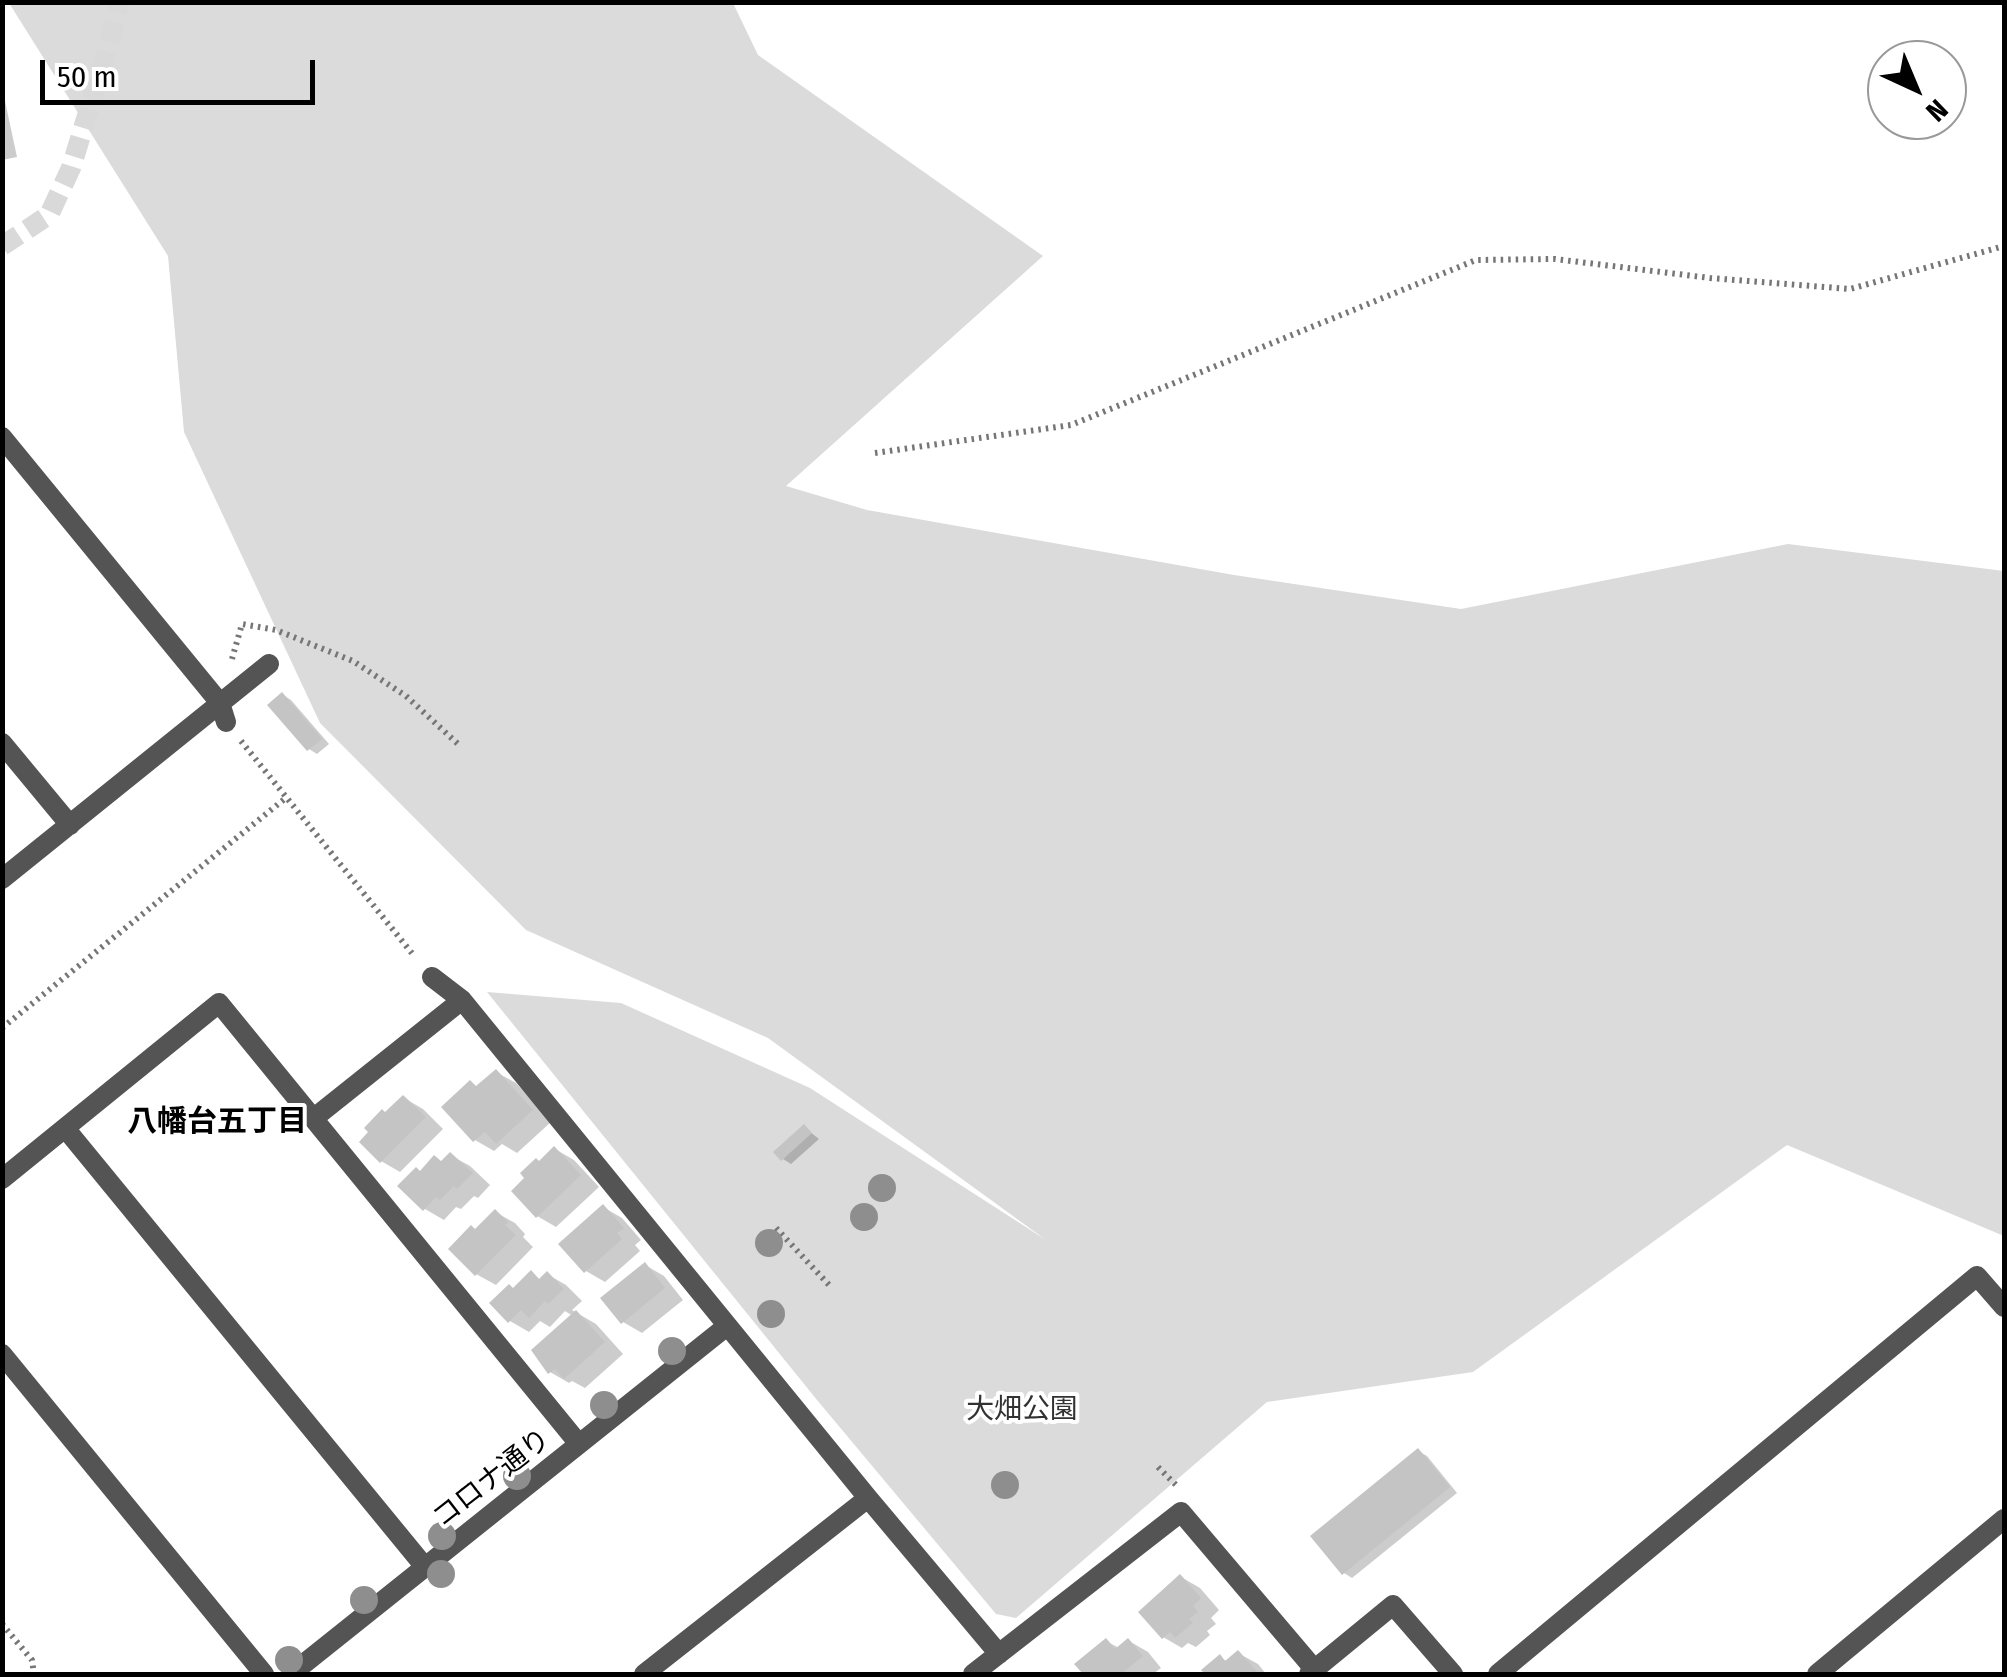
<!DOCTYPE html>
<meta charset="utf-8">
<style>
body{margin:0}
#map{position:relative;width:2007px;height:1677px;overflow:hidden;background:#fff;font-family:"Fira Sans Condensed",sans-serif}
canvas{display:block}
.frame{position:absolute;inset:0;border:5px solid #000;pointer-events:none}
.north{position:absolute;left:1867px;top:40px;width:100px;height:100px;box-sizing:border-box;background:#fff;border:2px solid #999;border-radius:50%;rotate:136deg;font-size:28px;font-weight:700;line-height:40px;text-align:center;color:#000}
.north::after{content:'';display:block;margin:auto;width:35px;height:45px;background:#000;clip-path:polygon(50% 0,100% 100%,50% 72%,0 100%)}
.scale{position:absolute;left:40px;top:60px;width:275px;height:45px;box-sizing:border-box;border:5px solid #000;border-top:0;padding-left:12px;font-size:30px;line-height:35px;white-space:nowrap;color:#000;-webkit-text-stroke:8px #fff;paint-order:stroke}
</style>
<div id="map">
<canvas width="2007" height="1677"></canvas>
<div class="frame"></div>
<div class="north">N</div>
<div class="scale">50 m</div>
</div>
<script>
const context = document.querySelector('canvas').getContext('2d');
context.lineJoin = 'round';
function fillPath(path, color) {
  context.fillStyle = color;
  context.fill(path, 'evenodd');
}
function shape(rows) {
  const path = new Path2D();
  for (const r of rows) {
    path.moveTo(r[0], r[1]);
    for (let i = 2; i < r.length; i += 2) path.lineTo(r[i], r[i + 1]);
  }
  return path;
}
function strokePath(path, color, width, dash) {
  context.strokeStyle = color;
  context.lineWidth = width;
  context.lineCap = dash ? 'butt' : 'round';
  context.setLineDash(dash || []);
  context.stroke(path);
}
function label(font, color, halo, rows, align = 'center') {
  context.font = font + ' "Fira Sans Condensed","Noto Sans JP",sans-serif';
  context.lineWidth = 8;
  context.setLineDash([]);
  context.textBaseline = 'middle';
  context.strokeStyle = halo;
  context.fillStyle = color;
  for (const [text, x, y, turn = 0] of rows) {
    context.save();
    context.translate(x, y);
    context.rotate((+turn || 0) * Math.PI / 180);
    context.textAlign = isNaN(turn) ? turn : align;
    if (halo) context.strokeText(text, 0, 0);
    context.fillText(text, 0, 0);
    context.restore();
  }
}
const green = shape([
 [9,3,733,3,758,55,1043,256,786,486,867,510,1234,575,1461,609,1788,544,2004,571,2004,1236,1787,1145,1473,1372,1267,1402,1016,1618,996,1614,817,1400,487,992,621,1003,810,1088,1046,1240,768,1038,526,930,320,723,184,432,168,256]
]);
const shadow = shape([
 [2,87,17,157,2,160],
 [283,695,291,700,329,744,317,754,309,749],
 [496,1072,516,1083,551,1122,517,1153,502,1144,494,1151,475,1140,479,1088],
 [404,1098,423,1109,443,1129,400,1172,381,1161,372,1132],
 [804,1127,819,1139,791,1164,783,1159],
 [555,1149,574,1160,599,1187,556,1227,537,1216,540,1163],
 [450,1155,470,1166,490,1185,478,1198,474,1196,461,1209,456,1207,444,1220,425,1209,421,1173,443,1163],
 [603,1207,622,1218,641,1240,635,1245,640,1251,605,1282,586,1271],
 [495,1212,515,1223,525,1234,523,1237,533,1247,496,1285,476,1274,476,1231],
 [645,1265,664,1276,683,1300,642,1333,623,1322],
 [531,1274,541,1280,547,1274,566,1285,582,1301,572,1310,596,1324,623,1354,585,1388,572,1381,569,1383,550,1372,573,1316,565,1311,550,1327,540,1321,529,1332,510,1321,514,1290],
 [1418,1451,1427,1456,1457,1493,1352,1578,1344,1573],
 [1181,1577,1200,1588,1219,1610,1211,1618,1216,1624,1207,1631,1210,1635,1196,1647,1188,1643,1182,1648,1163,1637],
 [1106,1641,1119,1648,1129,1641,1148,1652,1161,1668,1153,1674,1086,1674,1078,1664],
 [1238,1653,1258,1664,1266,1674,1208,1674,1205,1670,1220,1657,1228,1662]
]);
const building = shape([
 [282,692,322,739,307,751,267,705],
 [496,1069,533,1110,496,1144,485,1132,473,1142,441,1107,470,1080,476,1086],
 [403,1095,426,1117,380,1163,359,1142,368,1132,364,1128,382,1109,385,1112],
 [804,1124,812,1133,781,1161,773,1152],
 [554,1146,581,1175,536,1218,511,1191,524,1178,520,1173,536,1158,539,1161],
 [450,1152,473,1173,457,1189,454,1186,440,1200,436,1197,423,1211,397,1186,416,1167,420,1171,434,1155,441,1161],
 [603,1204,624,1228,617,1233,622,1239,584,1273,558,1244],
 [495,1209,508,1222,505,1225,516,1235,475,1276,448,1249,471,1225,475,1229],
 [645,1262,665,1288,621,1324,600,1298],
 [531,1270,539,1279,547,1271,564,1289,548,1304,545,1301,529,1318,521,1310,508,1323,489,1303,509,1284,513,1288],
 [576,1310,605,1342,564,1379,555,1369,548,1374,531,1350],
 [1418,1448,1450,1487,1342,1575,1310,1536],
 [1180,1574,1201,1598,1193,1606,1198,1612,1189,1619,1193,1623,1175,1638,1170,1632,1162,1639,1138,1612],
 [1106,1638,1115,1649,1128,1638,1143,1656,1121,1674,1083,1674,1074,1664],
 [1238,1650,1259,1674,1205,1674,1201,1670,1220,1654,1225,1661]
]);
const minorTunnel = shape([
 [2,246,49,215,71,168,108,47,119,2]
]);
const path = shape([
 [875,453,1071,425,1476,260,1555,259,1710,278,1850,289,2004,246],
 [232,659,242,624,276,630,353,661,406,696,458,744],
 [241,741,415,957],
 [2,1028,287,797],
 [776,1228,830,1286],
 [1158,1467,1178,1487],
 [2,1624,32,1660,34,1674]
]);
const minor = shape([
 [2,437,220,703,226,722],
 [2,743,70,825],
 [2,879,269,664],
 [432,977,462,1000,868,1498,999,1654],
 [314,1118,462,1000],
 [65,1128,425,1567],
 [2,1179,219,1003,579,1444],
 [2,1354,264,1674],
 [291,1674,727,1326],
 [644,1674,868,1498],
 [973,1674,1181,1512,1315,1670],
 [1309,1674,1393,1605,1453,1674],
 [1498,1674,1977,1276,2004,1307],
 [1817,1674,2004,1519]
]);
const trees = [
 [882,1188],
 [864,1217],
 [769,1243],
 [771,1314],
 [672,1351],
 [604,1405],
 [517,1476],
 [1005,1485],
 [442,1536],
 [441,1574],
 [364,1600],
 [289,1660]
];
const parkNames = [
 ["大畑公園",1022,1410]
];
const streetNames = [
 ["コロナ通り",492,1479,-38]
];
const neighbourhoodNames = [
 ["八幡台五丁目",217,1123]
];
fillPath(green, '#dbdbdb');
fillPath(shadow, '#0003');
fillPath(building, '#c4c4c4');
strokePath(minorTunnel, '#d9d9d9', 20, [20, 10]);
strokePath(path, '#767676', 6, [2.5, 5]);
strokePath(minor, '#545454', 20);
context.fillStyle = '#8e8e8e';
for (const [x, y] of trees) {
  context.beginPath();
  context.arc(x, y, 14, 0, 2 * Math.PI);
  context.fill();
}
label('28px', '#323232', '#fff', parkNames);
label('28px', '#000', '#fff', streetNames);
label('bold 30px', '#000', '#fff', neighbourhoodNames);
</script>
